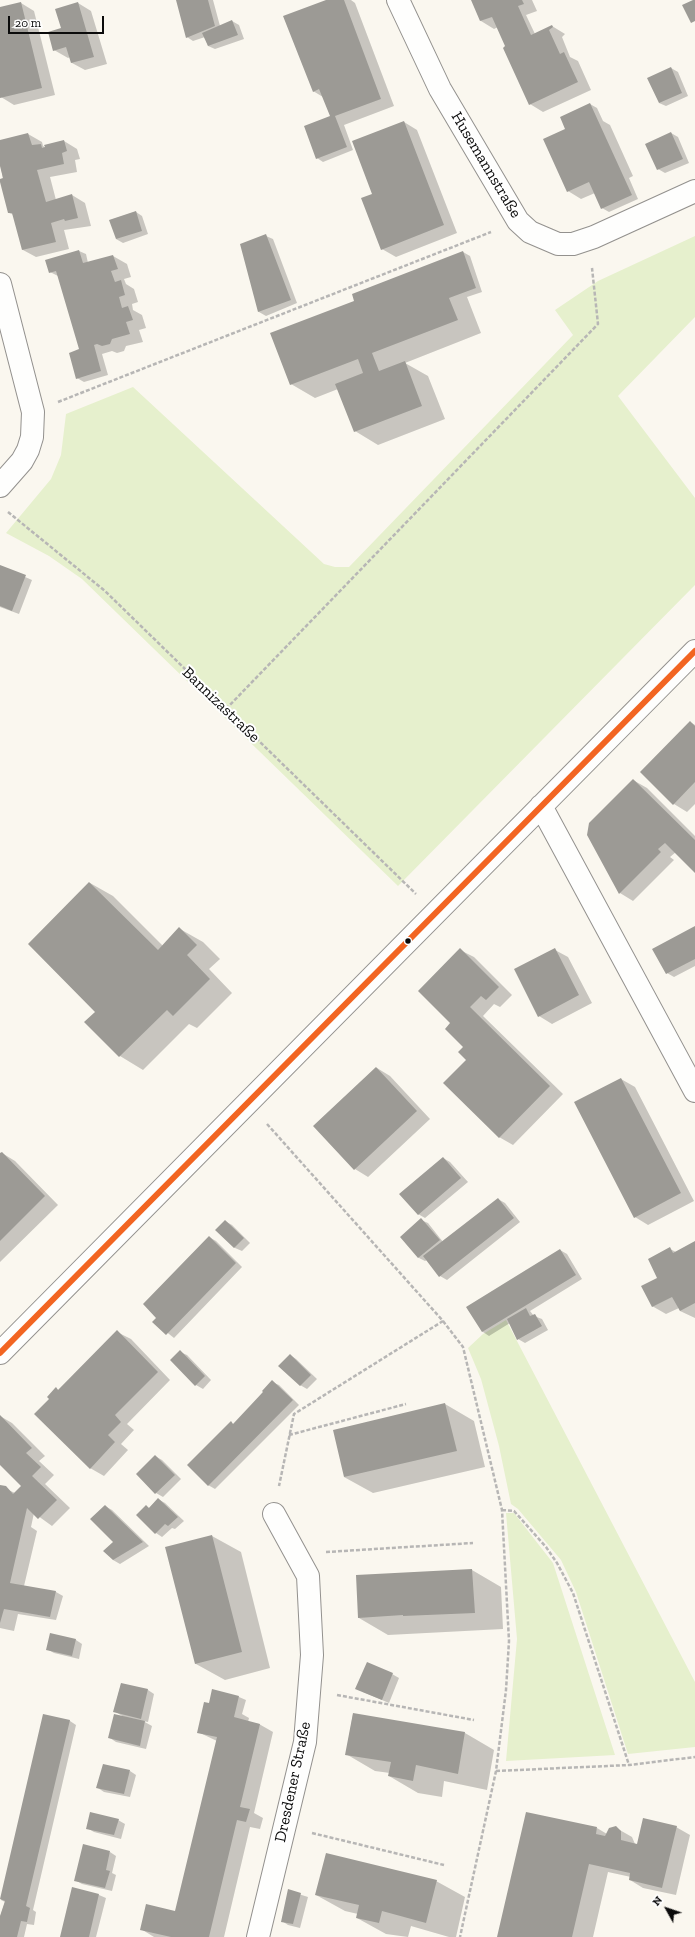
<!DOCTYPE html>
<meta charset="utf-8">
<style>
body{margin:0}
#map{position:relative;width:695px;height:1937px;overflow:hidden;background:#faf7ef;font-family:"Zilla Slab",serif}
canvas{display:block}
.north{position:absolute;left:647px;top:1889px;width:40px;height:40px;-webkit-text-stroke:3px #fff;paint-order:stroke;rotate:310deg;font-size:11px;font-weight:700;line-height:16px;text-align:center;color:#0b0b0b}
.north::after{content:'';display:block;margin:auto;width:14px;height:18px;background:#0b0b0b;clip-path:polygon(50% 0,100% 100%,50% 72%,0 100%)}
.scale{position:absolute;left:8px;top:16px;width:96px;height:18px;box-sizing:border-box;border:2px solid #0b0b0b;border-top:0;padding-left:5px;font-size:12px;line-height:14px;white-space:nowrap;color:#0b0b0b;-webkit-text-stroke:3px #fff;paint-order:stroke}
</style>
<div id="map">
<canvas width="695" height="1937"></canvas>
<div class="north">N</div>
<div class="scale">20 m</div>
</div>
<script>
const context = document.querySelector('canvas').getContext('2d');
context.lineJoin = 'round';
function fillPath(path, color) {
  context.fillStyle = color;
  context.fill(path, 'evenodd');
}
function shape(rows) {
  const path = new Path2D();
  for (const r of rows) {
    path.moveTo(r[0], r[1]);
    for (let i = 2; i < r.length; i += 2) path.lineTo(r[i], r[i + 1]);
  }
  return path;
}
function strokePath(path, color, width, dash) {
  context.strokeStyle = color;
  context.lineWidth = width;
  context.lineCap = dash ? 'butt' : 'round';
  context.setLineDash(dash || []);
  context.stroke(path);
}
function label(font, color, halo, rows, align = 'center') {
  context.font = font + ' "Zilla Slab",serif';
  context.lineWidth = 4;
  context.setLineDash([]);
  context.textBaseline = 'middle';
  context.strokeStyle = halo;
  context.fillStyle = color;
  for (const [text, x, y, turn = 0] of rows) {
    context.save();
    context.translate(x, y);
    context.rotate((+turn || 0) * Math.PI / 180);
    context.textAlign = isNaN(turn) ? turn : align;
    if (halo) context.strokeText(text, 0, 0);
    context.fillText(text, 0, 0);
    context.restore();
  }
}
const green = shape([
 [695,236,695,317,618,396,695,498,695,585,398,886,82,579,49,556,6,533,51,479,61,455,66,414,133,387,324,564,335,567,349,567,573,335,555,310,598,281],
 [506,1320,695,1682,695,1747,628,1754,576,1592,561,1560,518,1509,511,1504,499,1446,481,1379,468,1348,483,1334],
 [506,1513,514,1513,553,1563,615,1755,506,1761,517,1639]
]);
const shadow = shape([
 [177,0,213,0,220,26,232,21,239,25,244,39,215,49,208,46,205,37,193,41,187,37],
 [329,0,351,0,355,3,394,106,344,125,353,150,323,162,317,158,331,117,323,97,313,91],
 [472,0,532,0,537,11,526,15,535,34,552,26,565,34,562,37,570,57,578,61,591,90,543,112,530,104,508,46,498,27,494,29,481,21],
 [21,3,34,11,55,95,14,105,1,97,0,94,0,8],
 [78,3,91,11,107,64,85,70,72,63,70,57,68,58,54,50,63,29],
 [671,68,678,72,688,96,666,106,659,103],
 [590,104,597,108,603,121,610,125,633,176,629,178,638,199,609,212,602,208,595,193,581,199,568,191,568,130],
 [404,122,417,130,457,233,396,257,382,249,374,194],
 [671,133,678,137,689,163,665,173,658,169],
 [28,134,42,142,43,146,46,148,64,141,77,149,80,159,75,160,77,172,50,177,56,200,72,195,85,203,91,226,64,230,69,249,36,257,23,250,14,215,9,213,0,162,0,141],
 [136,212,142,216,148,234,123,243,116,239],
 [266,236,273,239,297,303,266,316,259,312,242,245],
 [79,251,86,254,88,263,113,256,127,264,131,277,124,279,126,284,134,289,138,302,132,304,133,310,142,315,146,328,139,330,143,342,126,346,124,351,117,353,112,351,102,354,108,375,84,382,77,378,82,350,58,276,50,272],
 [463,252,470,256,482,292,467,297,481,333,405,363,428,376,445,419,378,445,355,431,338,389,315,398,291,384,355,301],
 [0,566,32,580,19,614,0,607],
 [690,722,695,725,695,804,687,812,674,804],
 [633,780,647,788,695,836,695,872,676,852,670,857,674,860,633,901,620,893],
 [90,883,113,896,163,946,180,929,203,942,220,959,209,969,232,993,197,1028,189,1024,143,1070,120,1056,86,1022,97,1012],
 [695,927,695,966,674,977,667,973],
 [460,950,474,957,512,995,500,1007,494,1004,483,1016,563,1094,513,1145,499,1137,464,1047,452,1023],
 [555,950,568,957,592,1003,552,1024,539,1016],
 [377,1068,390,1076,430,1119,368,1177,355,1169],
 [621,1079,635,1087,694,1201,648,1225,635,1217],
 [2,1153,15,1161,58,1205,0,1262,0,1155],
 [443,1158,450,1162,468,1182,425,1218,418,1214],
 [498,1199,505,1203,520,1222,447,1280,440,1276,427,1260,425,1261,419,1258,401,1237,421,1220,428,1223,443,1242],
 [225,1221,232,1225,250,1243,242,1251,235,1248,217,1230],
 [209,1237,216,1241,242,1267,174,1338,154,1322],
 [695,1242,695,1318,680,1311,679,1308,666,1314,652,1306,658,1279,670,1249,676,1252],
 [560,1250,567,1254,582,1279,530,1311,534,1316,542,1319,548,1330,525,1343,518,1339,510,1323,489,1336,483,1332,468,1307],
 [117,1332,131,1339,170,1380,127,1424,134,1430,121,1444,128,1450,104,1476,90,1468,51,1399,56,1389,59,1390],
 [180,1352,187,1355,211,1380,203,1389,196,1385,171,1360],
 [290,1355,296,1359,317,1379,307,1389,300,1385],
 [272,1382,279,1385,299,1405,215,1489,208,1485,231,1423,234,1425],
 [445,1404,474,1421,485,1467,373,1493,344,1477],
 [0,1416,12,1423,45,1456,39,1461,54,1475,45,1484,70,1508,52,1526,34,1513,31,1527,37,1531,24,1586,56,1592,63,1596,56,1620,18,1614,14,1631,0,1628,0,1486,15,1493,23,1486,0,1464],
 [155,1456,162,1460,181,1479,163,1497,156,1493],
 [158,1499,165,1503,184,1521,175,1529,172,1528,162,1537,156,1533,149,1508],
 [105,1506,112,1510,149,1546,120,1564,113,1560,114,1542],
 [212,1536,241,1552,270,1668,225,1680,196,1664],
 [472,1570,501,1587,503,1629,388,1635,359,1618,357,1576],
 [51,1634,76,1640,82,1644,79,1659,54,1653,47,1649],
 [392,1674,399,1678,389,1703,363,1692],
 [121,1684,148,1690,154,1694,148,1722,143,1721,152,1726,146,1749,116,1742,110,1738,124,1717,114,1711],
 [213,1690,239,1697,246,1700,242,1714,249,1718,248,1722,259,1724,273,1732,254,1813,263,1818,260,1829,250,1827,224,1937,154,1937,141,1929,176,1912,217,1741,198,1732,210,1704],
 [353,1714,465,1733,494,1750,487,1790,444,1781,442,1797,418,1793,389,1776,390,1773,375,1771,346,1754],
 [44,1715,70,1721,76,1725,33,1910,36,1912,34,1925,27,1924,24,1937,0,1937,0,1917,5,1902,1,1900],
 [130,1771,136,1775,130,1797,104,1792,98,1788],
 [118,1820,125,1824,121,1839,94,1832,87,1828],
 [676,1827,690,1835,676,1895,643,1888,630,1880,631,1877,608,1872,593,1937,498,1937,597,1828,607,1834,618,1829,632,1837,635,1844,638,1845],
 [110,1852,116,1856,112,1873,116,1875,112,1891,82,1884,75,1880],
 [436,1881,465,1897,456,1937,449,1937,411,1926,408,1937,386,1934,357,1918,358,1914,345,1911,316,1895],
 [73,1888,99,1895,106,1898,96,1937,61,1937],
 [289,1891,308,1897,300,1928,288,1925,282,1921]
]);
const building = shape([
 [176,0,208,0,215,26,186,38],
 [326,0,344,0,381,99,335,116,347,147,316,159,304,126,330,116,319,89,313,92,283,16],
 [471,0,522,0,524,4,518,6,531,35,552,25,553,27,549,30,560,54,564,52,578,82,529,105,503,48,505,46,492,17,480,21],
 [693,0,695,0,695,21,691,23,682,5],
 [21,2,42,88,0,98,0,7],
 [78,2,94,57,71,63,66,47,53,51,48,32,61,28,55,9],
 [232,20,238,35,208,46,202,33],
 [671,67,682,93,659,103,647,78],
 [590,103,632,195,601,209,589,182,567,192,543,139,565,129,560,117],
 [404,121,444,225,381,250,361,198,372,194,352,141],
 [671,132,683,159,657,170,645,144],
 [28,133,32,145,41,144,42,148,45,147,44,145,64,140,67,151,62,153,64,164,37,170,46,202,72,194,78,218,65,221,64,219,51,223,56,242,22,250,12,213,8,213,0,182,0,179,3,178,0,166,0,140],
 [136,211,142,231,116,239,109,220],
 [266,234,291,300,258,312,240,244],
 [79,250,83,263,113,255,118,269,111,271,115,282,121,280,125,295,119,297,122,308,128,306,133,320,126,322,130,334,112,339,110,344,102,346,97,344,94,345,101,371,76,379,69,353,79,349,56,271,49,273,45,260],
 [463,251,476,288,449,298,458,320,372,353,379,371,405,361,422,406,354,432,335,384,363,373,358,359,290,385,270,333,354,301,352,294],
 [0,565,26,575,12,611,0,606],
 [690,721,695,726,695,782,673,805,640,772],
 [633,779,695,840,695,873,665,843,658,849,661,852,619,894,587,835,589,823],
 [89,882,158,950,179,927,197,945,187,955,210,979,173,1016,167,1010,119,1057,84,1022,95,1012,28,944],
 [695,926,695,959,666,974,652,949],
 [460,948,499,987,486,1000,481,996,470,1007,550,1086,499,1138,443,1083,466,1060,458,1052,463,1047,445,1029,450,1023,418,991],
 [555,948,579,995,538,1017,514,969],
 [376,1067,417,1111,354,1170,313,1126],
 [621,1078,681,1193,634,1218,574,1102],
 [2,1152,45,1196,0,1241,0,1153],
 [443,1157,461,1178,418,1215,399,1194],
 [498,1198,514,1218,439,1277,423,1256],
 [421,1218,440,1240,418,1258,400,1237],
 [225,1220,244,1238,234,1248,215,1230],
 [209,1236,236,1263,166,1335,152,1322,156,1318,143,1304],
 [695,1241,695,1303,680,1311,672,1297,652,1307,641,1286,657,1278,648,1259,670,1247,673,1253],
 [560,1249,576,1275,482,1332,466,1307],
 [526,1308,530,1316,535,1314,542,1326,517,1340,507,1319],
 [117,1330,158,1372,115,1415,121,1422,108,1435,115,1442,90,1469,34,1414,49,1399,47,1397,55,1388,56,1387,58,1390],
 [180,1350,205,1376,195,1386,170,1360],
 [290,1354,311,1375,300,1386,278,1366],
 [272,1380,293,1400,208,1486,187,1465,231,1421,233,1424,263,1392,262,1391],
 [445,1403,457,1451,344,1477,333,1430],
 [0,1415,32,1448,26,1453,41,1467,32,1476,57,1500,38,1519,27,1508,10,1583,56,1591,50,1617,4,1609,0,1623,0,1485,6,1486,13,1494,21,1486,0,1465],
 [155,1455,175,1475,155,1494,136,1474],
 [158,1498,178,1517,168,1526,165,1524,155,1534,136,1515,146,1505,149,1508],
 [105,1505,143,1542,113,1560,103,1551,113,1542,90,1519],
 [212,1535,242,1652,195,1664,165,1547],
 [472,1569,475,1613,403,1616,403,1615,358,1618,356,1575],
 [50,1633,76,1639,72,1656,46,1650],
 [367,1662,393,1673,382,1700,355,1689],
 [121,1683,148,1689,141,1719,113,1712],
 [212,1689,239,1696,234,1717,260,1724,240,1807,250,1809,246,1822,237,1820,209,1937,171,1937,140,1930,146,1904,175,1911,217,1737,197,1733,204,1702,209,1703],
 [353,1713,465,1732,458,1774,416,1765,413,1781,388,1776,391,1762,345,1755],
 [43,1714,70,1720,26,1906,30,1908,27,1922,21,1921,17,1937,0,1937,0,1916,5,1901,0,1899],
 [114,1714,145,1721,140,1746,108,1738],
 [103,1764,130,1770,124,1794,96,1788],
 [90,1812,119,1819,114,1835,86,1829],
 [526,1812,597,1827,596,1834,605,1836,609,1828,616,1826,621,1831,621,1840,637,1844,643,1818,677,1826,662,1888,629,1880,630,1873,589,1864,572,1937,497,1937],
 [83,1844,110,1851,106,1870,110,1871,105,1888,74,1881],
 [326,1853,437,1880,426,1923,382,1911,379,1923,356,1918,359,1905,315,1895],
 [72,1887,99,1894,89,1937,60,1937],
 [288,1889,301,1893,293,1924,281,1922]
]);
const path = shape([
 [58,402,491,232],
 [8,512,105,591,416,894],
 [226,709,598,324,592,268],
 [267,1124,443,1321,294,1414,279,1486],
 [443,1321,463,1347,502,1510,509,1641,506,1690,496,1771,460,1937],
 [289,1435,406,1404],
 [502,1510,514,1511,546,1547,557,1563,573,1593,629,1765],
 [326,1552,473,1543],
 [337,1695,474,1720],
 [496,1771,629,1765,695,1757],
 [312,1833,444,1865]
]);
const minor = shape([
 [398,0,440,89,518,221,530,232,558,244,573,244,594,237,695,191],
 [0,284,33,412,32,437,28,450,22,461,0,486],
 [541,806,695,1091],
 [0,1353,695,651],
 [258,1937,305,1742,312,1655,308,1576,274,1514]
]);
const bus1 = shape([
 [0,1353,695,651]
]);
const markers = [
 [408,941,3.5,"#0b0b0b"]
];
const streetNames = [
 ["Husemannstraße",486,165,59],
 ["Bannizastraße",221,705,44],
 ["Dresdener Straße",293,1782,-78]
];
fillPath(green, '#e6f0cd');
fillPath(shadow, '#0003');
fillPath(building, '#9c9a95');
strokePath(minor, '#93918e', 24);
strokePath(path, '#b7b6b5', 2.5, [4, 2]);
strokePath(minor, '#fefefd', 22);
strokePath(bus1, '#f26522', 6);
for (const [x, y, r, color] of markers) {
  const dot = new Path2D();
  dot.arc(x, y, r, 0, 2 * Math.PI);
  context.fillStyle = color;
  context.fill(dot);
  strokePath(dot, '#fff', 1.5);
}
label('16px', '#0b0b0b', '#fff', streetNames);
</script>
